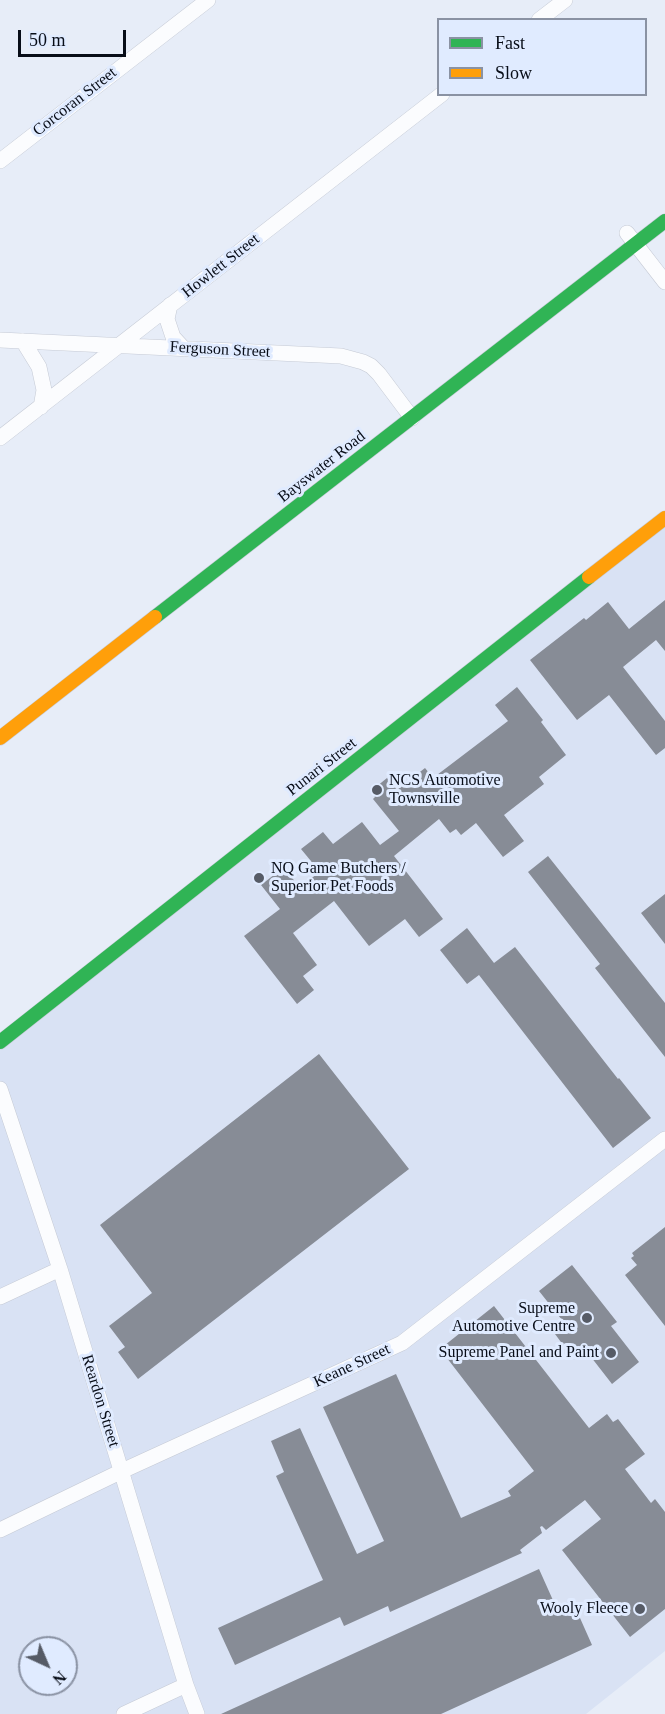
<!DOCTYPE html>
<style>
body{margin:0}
#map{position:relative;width:665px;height:1714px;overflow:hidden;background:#e7edf8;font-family:Georgia,serif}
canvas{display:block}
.legend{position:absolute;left:437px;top:18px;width:210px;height:78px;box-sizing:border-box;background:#e0ebff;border:2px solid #8a92a3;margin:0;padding:8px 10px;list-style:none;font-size:18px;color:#080d18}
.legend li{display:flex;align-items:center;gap:12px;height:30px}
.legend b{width:30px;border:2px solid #8a92a3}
.north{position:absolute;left:18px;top:1636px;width:60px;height:60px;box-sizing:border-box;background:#e0ebff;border:2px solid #8a92a3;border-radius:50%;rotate:136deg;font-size:16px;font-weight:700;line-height:24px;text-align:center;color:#080d18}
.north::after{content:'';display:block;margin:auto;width:21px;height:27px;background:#565b66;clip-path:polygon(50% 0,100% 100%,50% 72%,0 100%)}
.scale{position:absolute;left:18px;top:30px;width:108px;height:27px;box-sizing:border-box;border:3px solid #080d18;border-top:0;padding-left:8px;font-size:18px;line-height:21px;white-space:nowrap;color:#080d18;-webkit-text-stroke:4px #e0ebff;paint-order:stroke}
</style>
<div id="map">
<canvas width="665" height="1714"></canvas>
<ul class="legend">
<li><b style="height:8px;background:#30b455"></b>Fast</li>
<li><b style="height:8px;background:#ff9f0a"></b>Slow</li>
</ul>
<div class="north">N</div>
<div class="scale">50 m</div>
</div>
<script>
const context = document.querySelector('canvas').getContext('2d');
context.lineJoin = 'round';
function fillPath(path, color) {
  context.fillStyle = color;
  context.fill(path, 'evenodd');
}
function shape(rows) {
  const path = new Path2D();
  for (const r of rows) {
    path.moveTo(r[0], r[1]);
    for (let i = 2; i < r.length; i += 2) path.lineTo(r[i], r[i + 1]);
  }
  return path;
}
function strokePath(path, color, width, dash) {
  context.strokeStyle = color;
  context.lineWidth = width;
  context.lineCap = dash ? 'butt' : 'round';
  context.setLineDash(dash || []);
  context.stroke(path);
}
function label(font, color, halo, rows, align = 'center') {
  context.font = font + ' Georgia,serif';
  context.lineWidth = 6;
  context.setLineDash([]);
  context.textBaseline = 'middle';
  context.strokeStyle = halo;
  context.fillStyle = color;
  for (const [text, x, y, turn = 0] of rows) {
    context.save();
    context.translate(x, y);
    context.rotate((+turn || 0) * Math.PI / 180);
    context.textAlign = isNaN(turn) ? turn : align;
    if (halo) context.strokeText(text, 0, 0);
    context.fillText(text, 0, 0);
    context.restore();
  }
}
const built = shape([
 [665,522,665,1651,586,1714,0,1714,0,1035],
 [30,1648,66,1648,66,1684,30,1684]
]);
const building = shape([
 [665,600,665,651,656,640,623,667,665,721,665,748,656,755,609,695,577,720,530,660,584,618,586,620,608,602,629,629],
 [517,687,543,720,541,722,566,755,539,777,544,784,504,815,524,841,503,857,476,823,461,835,456,829,450,833,439,819,394,856,443,919,419,937,405,919,369,946,334,901,293,933,317,965,303,976,314,990,297,1004,244,936,280,909,261,885,284,867,299,887,320,872,301,849,323,832,333,844,362,822,380,845,399,831,373,799,375,797,371,791,387,778,397,790,425,768,433,778,508,721,495,705],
 [548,856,665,1003,665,1057,595,968,600,964,528,872],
 [665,894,665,944,641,913],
 [467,928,494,963,515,947,618,1079,619,1078,651,1118,613,1148,479,975,467,984,440,950],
 [319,1054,409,1169,138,1379,118,1352,125,1347,109,1326,152,1293,100,1225],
 [665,1227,665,1326,625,1275,637,1265,631,1258,634,1256,632,1253],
 [572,1265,617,1322,611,1326,639,1362,612,1384,584,1348,572,1357,555,1334,566,1325,539,1291],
 [494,1306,589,1428,607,1414,613,1422,618,1419,645,1454,625,1469,651,1503,655,1499,665,1512,665,1609,630,1637,562,1550,601,1519,585,1500,546,1530,542,1526,540,1527,542,1533,520,1550,522,1553,390,1612,388,1606,344,1626,340,1617,235,1665,218,1628,323,1580,276,1476,284,1472,271,1441,300,1428,357,1554,384,1541,323,1407,396,1374,461,1518,511,1496,508,1491,534,1471,440,1349],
 [539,1569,556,1607,572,1600,592,1645,441,1714,221,1714]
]);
const street = shape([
 [539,20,565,0],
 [0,161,208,0],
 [627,233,665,282],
 [170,305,167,319,173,337,184,349],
 [0,340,341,356,363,362,371,366,379,374,412,418],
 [23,341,39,367,44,390,41,407],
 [0,438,442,94],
 [0,1089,60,1269,186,1685,197,1714],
 [0,1297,60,1269],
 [0,1530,122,1471,402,1343,665,1139],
 [124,1714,186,1685]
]);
const fast = shape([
 [155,617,665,221],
 [0,1042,589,577]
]);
const slow = shape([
 [589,577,665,518],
 [0,738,155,617]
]);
const markers = [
 [377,790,6,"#565b66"],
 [259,878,6,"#565b66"],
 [587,1318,6,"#565b66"],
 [611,1353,6,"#565b66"],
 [640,1609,6,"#565b66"]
];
const streetNames = [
 ["Corcoran Street",75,102,-38],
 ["Howlett Street",221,266,-38],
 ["Ferguson Street",220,350,3],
 ["Bayswater Road",322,467,-38],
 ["Punari Street",322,767,-38],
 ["Keane Street",352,1366,-25],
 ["Reardon Street",100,1401,73]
];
const poiNames = [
 ["NCS Automotive",389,781,"left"],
 ["Townsville",389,799,"left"],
 ["NQ Game Butchers /",271,869,"left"],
 ["Superior Pet Foods",271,887,"left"],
 ["Supreme",575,1309],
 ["Automotive Centre",575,1327],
 ["Supreme Panel and Paint",599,1353],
 ["Wooly Fleece",628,1609]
];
fillPath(built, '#d9e2f4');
fillPath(building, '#878c96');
strokePath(street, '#c5cad5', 16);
strokePath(fast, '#c5cad5', 15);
strokePath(slow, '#c5cad5', 15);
strokePath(street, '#fbfcfe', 15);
strokePath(fast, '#30b455', 14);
strokePath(slow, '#ff9f0a', 14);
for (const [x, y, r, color] of markers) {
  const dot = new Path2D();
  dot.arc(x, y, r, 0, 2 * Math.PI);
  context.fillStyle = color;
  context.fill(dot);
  strokePath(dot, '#e0ebff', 2);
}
label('16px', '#080d18', '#e0ebff', streetNames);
label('16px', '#080d18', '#e0ebff', poiNames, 'right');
</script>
